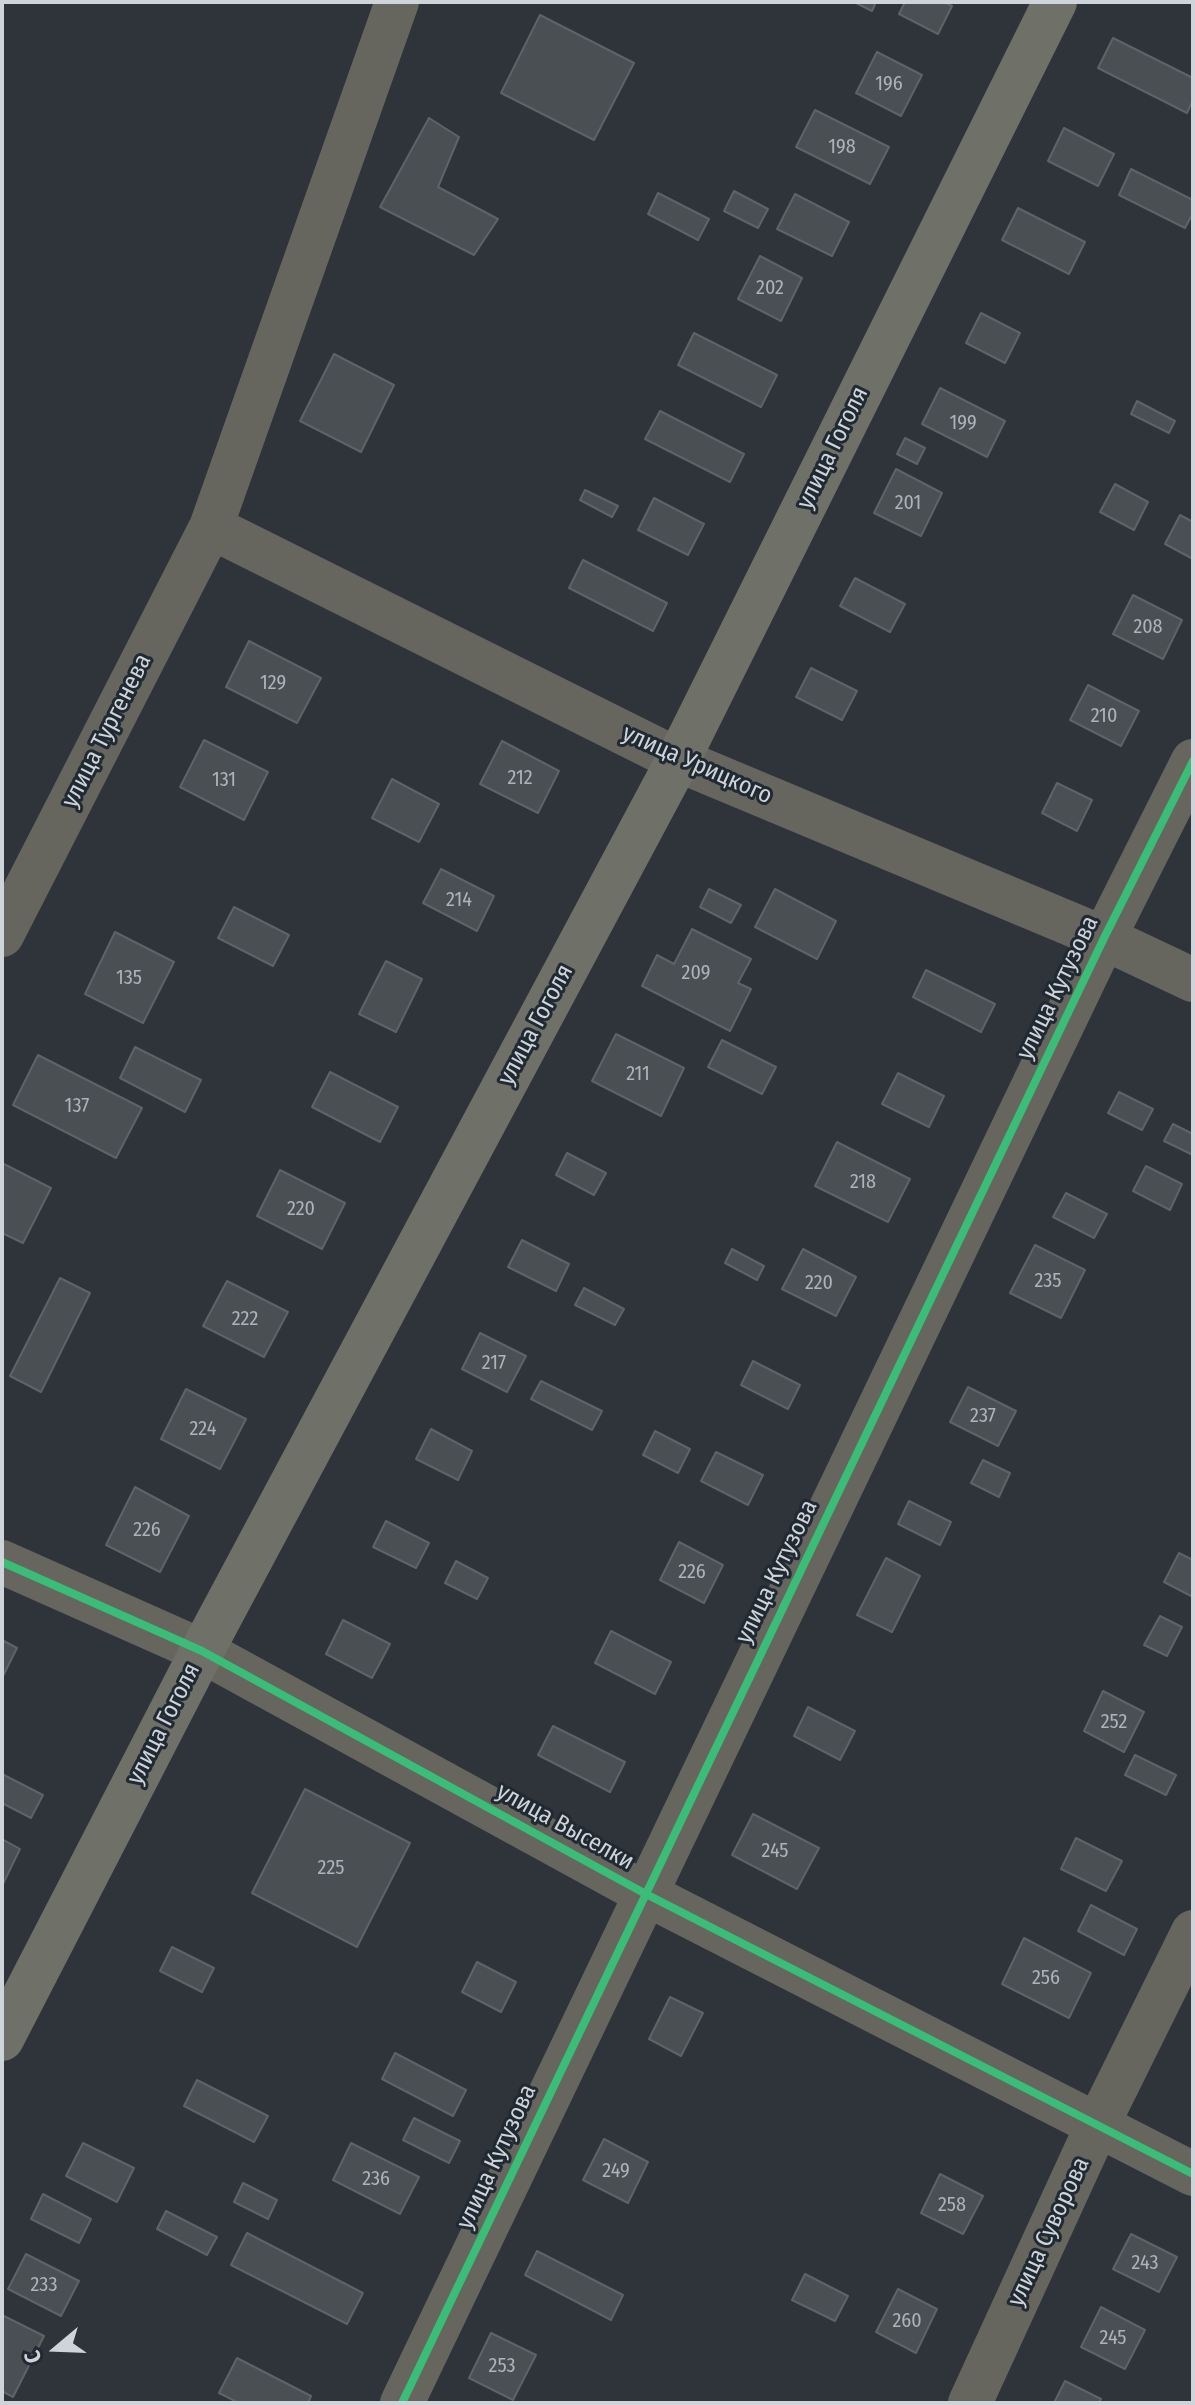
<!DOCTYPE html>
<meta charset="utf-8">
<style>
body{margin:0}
#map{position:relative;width:1195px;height:2405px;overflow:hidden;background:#2e3439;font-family:"Fira Sans Condensed",sans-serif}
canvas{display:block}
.frame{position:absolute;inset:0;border:4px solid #ced4da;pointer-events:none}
.north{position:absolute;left:16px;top:2309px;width:80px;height:80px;-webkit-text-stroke:6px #212a33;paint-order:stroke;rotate:251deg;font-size:22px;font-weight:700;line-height:32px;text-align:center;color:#ced4da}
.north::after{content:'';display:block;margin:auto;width:28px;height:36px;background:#ced4da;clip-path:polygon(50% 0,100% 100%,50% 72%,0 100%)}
</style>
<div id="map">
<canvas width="1195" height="2405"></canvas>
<div class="frame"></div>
<div class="north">С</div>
</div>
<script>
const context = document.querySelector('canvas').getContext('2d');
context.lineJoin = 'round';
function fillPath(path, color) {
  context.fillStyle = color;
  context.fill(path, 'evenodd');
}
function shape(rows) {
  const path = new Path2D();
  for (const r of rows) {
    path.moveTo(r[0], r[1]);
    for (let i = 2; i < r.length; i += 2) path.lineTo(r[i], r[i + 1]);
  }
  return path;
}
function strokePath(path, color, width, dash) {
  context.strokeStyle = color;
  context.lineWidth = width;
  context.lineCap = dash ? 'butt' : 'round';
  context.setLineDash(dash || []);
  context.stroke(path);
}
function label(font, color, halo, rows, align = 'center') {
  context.font = font + ' "Fira Sans Condensed",sans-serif';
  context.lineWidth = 6;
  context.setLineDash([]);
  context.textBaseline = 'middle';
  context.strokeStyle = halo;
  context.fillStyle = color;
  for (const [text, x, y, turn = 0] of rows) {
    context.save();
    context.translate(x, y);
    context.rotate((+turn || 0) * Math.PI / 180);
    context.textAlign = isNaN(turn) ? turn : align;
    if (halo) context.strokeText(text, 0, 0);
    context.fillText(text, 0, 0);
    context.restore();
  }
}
const building = shape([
 [854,2,876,2,872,11,854,2],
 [905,2,944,2,952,6,938,34,899,14,905,2],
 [540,15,634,63,594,140,501,93,540,15],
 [1113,38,1193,78,1193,100,1187,113,1098,68,1113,38],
 [877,52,922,75,901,116,856,93,877,52],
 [815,110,889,147,870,184,796,147,815,110],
 [429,118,459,137,438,187,498,219,474,255,380,207,429,118],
 [1064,128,1114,154,1098,186,1048,161,1064,128],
 [1131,169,1193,200,1193,213,1185,228,1119,195,1131,169],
 [734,191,768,209,758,228,724,211,734,191],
 [658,193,709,219,698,240,648,214,658,193],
 [795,194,849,222,832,256,777,229,795,194],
 [1018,208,1085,242,1069,274,1002,240,1018,208],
 [760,256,802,278,781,321,738,299,760,256],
 [981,313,1020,333,1005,363,966,343,981,313],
 [694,333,777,375,761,407,678,365,694,333],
 [334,354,394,385,361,452,300,421,334,354],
 [940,388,1005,421,987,457,922,424,940,388],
 [1137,401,1175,421,1169,433,1131,414,1137,401],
 [660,411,744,454,730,482,645,439,660,411],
 [905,438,925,448,917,464,897,454,905,438],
 [896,469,942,493,921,536,874,513,896,469],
 [1115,484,1148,502,1134,530,1100,512,1115,484],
 [585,490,618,506,612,517,580,500,585,490],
 [654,498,704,524,688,555,638,530,654,498],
 [1180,515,1193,522,1193,559,1165,544,1180,515],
 [583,560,667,603,653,631,569,588,583,560],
 [855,578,905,604,890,632,840,606,855,578],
 [1133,595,1182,620,1163,659,1113,634,1133,595],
 [249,641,321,678,297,723,226,687,249,641],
 [811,668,857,691,842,720,796,697,811,668],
 [1088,685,1139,711,1121,746,1070,720,1088,685],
 [204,740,268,772,244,820,180,787,204,740],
 [502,741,559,771,538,813,480,784,502,741],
 [392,779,439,804,419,842,372,818,392,779],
 [1057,783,1092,800,1077,831,1042,813,1057,783],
 [441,869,494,896,477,931,423,903,441,869],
 [709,889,741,905,731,923,700,907,709,889],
 [775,889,836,921,817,959,755,927,775,889],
 [234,907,289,935,273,966,218,938,234,907],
 [692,929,751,959,738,983,751,989,730,1031,642,986,657,955,674,964,692,929],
 [115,932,174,962,143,1023,85,994,115,932],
 [386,961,422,979,396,1032,359,1014,386,961],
 [926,970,995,1004,981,1032,913,997,926,970],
 [616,1034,684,1068,661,1116,592,1081,616,1034],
 [722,1040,776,1067,762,1094,708,1067,722,1040],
 [135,1047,201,1080,185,1112,120,1078,135,1047],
 [38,1055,142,1108,116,1158,13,1105,38,1055],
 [330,1072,398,1107,380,1142,312,1107,330,1072],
 [898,1073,944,1096,929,1127,882,1104,898,1073],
 [1119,1092,1153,1109,1142,1130,1108,1113,1119,1092],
 [1173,1124,1193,1134,1193,1155,1164,1141,1173,1124],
 [837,1142,910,1179,888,1222,815,1186,837,1142],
 [567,1153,606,1173,594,1195,556,1175,567,1153],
 [2,1163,51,1188,23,1243,2,1233,2,1163],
 [1146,1166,1182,1184,1170,1210,1133,1191,1146,1166],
 [280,1170,345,1203,322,1249,257,1216,280,1170],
 [1066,1193,1107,1214,1094,1238,1053,1217,1066,1193],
 [522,1240,569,1264,556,1291,508,1267,522,1240],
 [1035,1245,1085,1270,1061,1318,1010,1293,1035,1245],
 [732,1249,764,1266,757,1280,725,1263,732,1249],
 [803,1249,856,1277,836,1316,782,1289,803,1249],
 [60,1278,90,1293,41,1392,10,1376,60,1278],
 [227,1281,288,1312,264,1357,203,1326,227,1281],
 [584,1288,624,1309,615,1325,575,1305,584,1288],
 [480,1333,526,1356,507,1392,462,1369,480,1333],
 [753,1361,800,1385,788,1409,741,1385,753,1361],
 [541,1381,602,1411,592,1430,531,1399,541,1381],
 [968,1387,1016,1411,998,1446,950,1422,968,1387],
 [186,1389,246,1419,220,1469,161,1439,186,1389],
 [431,1429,472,1451,458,1480,416,1459,431,1429],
 [655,1431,690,1449,678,1473,643,1455,655,1431],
 [716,1452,763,1475,748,1505,701,1481,716,1452],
 [983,1460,1010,1473,999,1497,971,1483,983,1460],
 [135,1487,189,1516,160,1572,106,1545,135,1487],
 [909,1501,951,1522,940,1545,898,1524,909,1501],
 [386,1521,429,1543,416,1568,373,1547,386,1521],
 [679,1542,723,1565,704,1603,660,1580,679,1542],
 [1179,1553,1193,1560,1193,1597,1164,1582,1179,1553],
 [886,1558,920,1576,892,1632,857,1615,886,1558],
 [456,1561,488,1578,477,1599,445,1583,456,1561],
 [1160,1616,1182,1627,1167,1656,1144,1645,1160,1616],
 [343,1620,390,1644,372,1678,326,1654,343,1620],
 [611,1631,671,1662,655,1694,595,1663,611,1631],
 [2,1640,17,1648,2,1678,2,1640],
 [1103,1691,1144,1712,1124,1752,1084,1731,1103,1691],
 [808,1707,855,1731,840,1760,794,1736,808,1707],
 [553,1726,625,1762,610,1792,538,1755,553,1726],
 [1135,1755,1176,1775,1166,1795,1125,1775,1135,1755],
 [2,1774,43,1795,31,1818,2,1803,2,1774],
 [305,1789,410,1843,357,1947,252,1893,305,1789],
 [753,1814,819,1848,797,1889,732,1855,753,1814],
 [1076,1838,1122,1861,1106,1891,1061,1869,1076,1838],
 [2,1839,20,1849,2,1886,2,1839],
 [1091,1905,1137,1929,1124,1955,1078,1931,1091,1905],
 [1024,1938,1091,1973,1069,2018,1002,1984,1024,1938],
 [172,1947,214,1968,202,1992,160,1971,172,1947],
 [477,1962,516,1982,501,2012,462,1992,477,1962],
 [670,1997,703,2013,681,2056,649,2039,670,1997],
 [395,2053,466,2090,453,2116,382,2079,395,2053],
 [197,2080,268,2116,254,2142,184,2106,197,2080],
 [414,2118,460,2141,449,2163,403,2140,414,2118],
 [604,2139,648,2162,628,2203,583,2180,604,2139],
 [83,2143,134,2168,117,2202,66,2176,83,2143],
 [351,2143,419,2177,400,2214,333,2180,351,2143],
 [940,2174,983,2196,963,2234,921,2213,940,2174],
 [243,2183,277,2200,268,2219,234,2202,243,2183],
 [43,2194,91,2219,79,2243,31,2219,43,2194],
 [166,2211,217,2237,207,2255,157,2229,166,2211],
 [247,2233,363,2293,347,2324,231,2265,247,2233],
 [1131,2234,1177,2257,1159,2292,1113,2269,1131,2234],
 [537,2251,623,2295,611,2320,525,2275,537,2251],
 [26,2254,79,2281,61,2316,8,2289,26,2254],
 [805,2274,848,2296,835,2321,792,2300,805,2274],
 [898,2289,937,2309,916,2353,876,2332,898,2289],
 [1101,2307,1145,2330,1125,2369,1081,2347,1101,2307],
 [2,2315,44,2336,13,2397,2,2391,2,2315],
 [491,2333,536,2355,513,2400,469,2378,491,2333],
 [237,2358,311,2396,308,2403,239,2403,219,2393,237,2358],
 [1065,2381,1101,2399,1099,2403,1054,2403,1065,2381]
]);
const minor = shape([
 [211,527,678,760,1104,938,1193,980],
 [2,935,211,527,397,2],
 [2,1562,202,1651,644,1893,1193,2174],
 [402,2403,1104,938,1193,761],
 [970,2403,1097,2126,1193,1932]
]);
const major = shape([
 [2,2039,202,1651,678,760,1055,2]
]);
const cycleway = shape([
 [2,1562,202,1651,644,1893,1193,2174],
 [402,2403,1104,938,1193,761]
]);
const numberNames = [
 ["196",889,84],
 ["198",842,147],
 ["202",770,288],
 ["199",963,423],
 ["201",908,503],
 ["208",1148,627],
 ["129",273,683],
 ["210",1104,716],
 ["212",520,778],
 ["131",224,780],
 ["214",459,900],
 ["209",696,973],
 ["135",129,978],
 ["211",638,1074],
 ["137",77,1106],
 ["218",863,1182],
 ["220",301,1209],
 ["235",1048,1281],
 ["220",819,1283],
 ["222",245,1319],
 ["217",494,1363],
 ["237",983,1416],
 ["224",203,1429],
 ["226",147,1530],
 ["226",692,1572],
 ["252",1114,1722],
 ["245",775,1851],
 ["225",331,1868],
 ["256",1046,1978],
 ["249",616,2171],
 ["236",376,2179],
 ["258",952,2205],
 ["243",1145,2263],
 ["233",44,2285],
 ["260",907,2321],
 ["245",1113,2338],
 ["253",502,2366]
];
const streetNames = [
 ["улица Гоголя",833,448,-64],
 ["улица Тургенева",107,731,-63],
 ["улица Урицкого",697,765,24],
 ["улица Кутузова",1058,988,-64],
 ["улица Гоголя",536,1025,-62],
 ["улица Кутузова",777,1572,-64],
 ["улица Гоголя",164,1724,-63],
 ["улица Выселки",565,1827,29],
 ["улица Кутузова",497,2157,-65],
 ["улица Суворова",1049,2232,-65]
];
fillPath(building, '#4a4f54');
strokePath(building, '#5e6367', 2);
strokePath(minor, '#66665f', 44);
strokePath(major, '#6f7067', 44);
strokePath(cycleway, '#3abd76', 8);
label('20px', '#adb3b8', null, numberNames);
label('24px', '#ced4da', '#212a33', streetNames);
</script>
